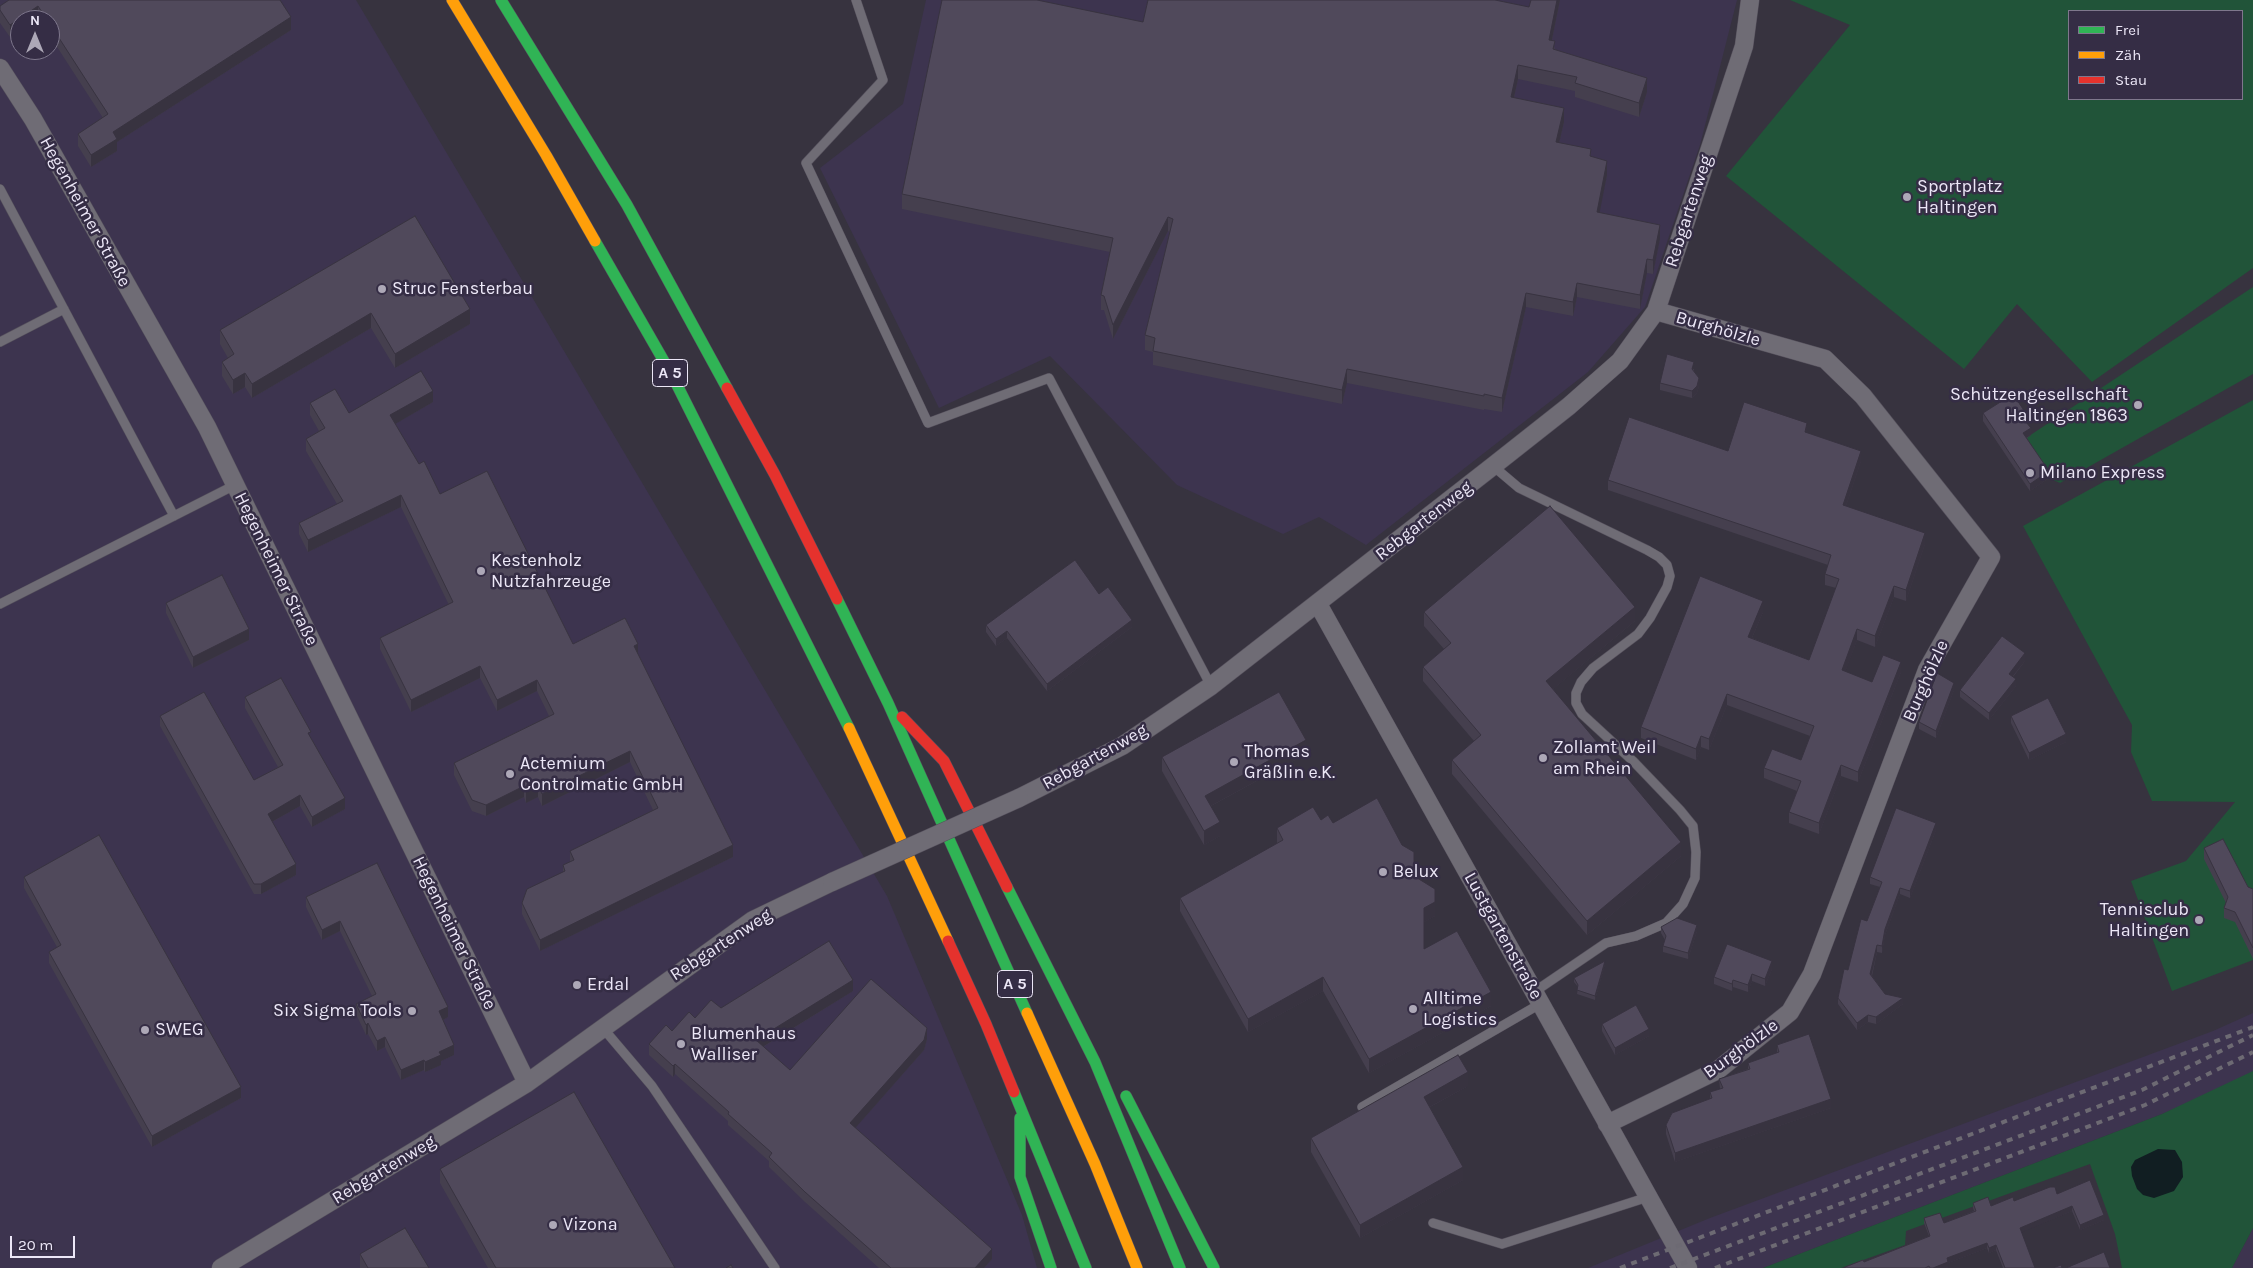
<!DOCTYPE html>
<meta charset="utf-8">
<style>
body{margin:0}
#map{position:relative;width:2253px;height:1268px;overflow:hidden;background:#37333f;font-family:Karla,sans-serif}
canvas{display:block}
.legend{position:absolute;left:2068px;top:10px;width:175px;height:90px;box-sizing:border-box;background:#352d45;border:1px solid #7e778c;margin:0;padding:6px 9px;list-style:none;font-size:15px;color:#ece7f7}
.legend li{display:flex;align-items:center;gap:10px;height:25px}
.legend b{width:25px;border:1px solid #7e778c}
.north{position:absolute;left:10px;top:10px;width:50px;height:50px;box-sizing:border-box;background:#352d45;border:1px solid #7e778c;border-radius:50%;rotate:0deg;font-size:14px;font-weight:700;line-height:20px;text-align:center;color:#ece7f7}
.north::after{content:'';display:block;margin:auto;width:18px;height:22px;background:#ada8b7;clip-path:polygon(50% 0,100% 100%,50% 72%,0 100%)}
.scale{position:absolute;left:10px;top:1236px;width:65px;height:22px;box-sizing:border-box;border:2px solid #ece7f7;border-top:0;padding-left:6px;font-size:15px;line-height:18px;white-space:nowrap;color:#ece7f7;-webkit-text-stroke:4px #352d45;paint-order:stroke}
</style>
<div id="map">
<canvas width="2253" height="1268"></canvas>
<ul class="legend">
<li><b style="height:6px;background:#30b455"></b>Frei</li>
<li><b style="height:6px;background:#ff9f0a"></b>Zäh</li>
<li><b style="height:6px;background:#e5322d"></b>Stau</li>
</ul>
<div class="north">N</div>
<div class="scale">20 m</div>
</div>
<script>
const context = document.querySelector('canvas').getContext('2d');
context.lineJoin = 'round';
function fillPath(path, color) {
  context.fillStyle = color;
  context.fill(path, 'evenodd');
}
function shape(rows) {
  const path = new Path2D();
  for (const r of rows) {
    path.moveTo(r[0], r[1]);
    for (let i = 2; i < r.length; i += 2) path.lineTo(r[i], r[i + 1]);
  }
  return path;
}
function strokePath(path, color, width, dash) {
  context.strokeStyle = color;
  context.lineWidth = width;
  context.lineCap = dash ? 'butt' : 'round';
  context.setLineDash(dash || []);
  context.stroke(path);
}
function label(font, color, halo, rows, align = 'center') {
  context.font = font + ' Karla,sans-serif';
  context.lineWidth = 5;
  context.setLineDash([]);
  context.textBaseline = 'middle';
  context.strokeStyle = halo;
  context.fillStyle = color;
  for (const [text, x, y, turn = 0] of rows) {
    context.save();
    context.translate(x, y);
    context.rotate((+turn || 0) * Math.PI / 180);
    context.textAlign = isNaN(turn) ? turn : align;
    if (halo) context.strokeText(text, 0, 0);
    context.fillText(text, 0, 0);
    context.restore();
  }
}
const built = shape([
 [0,0,356,0,887,896,1022,1215,1037,1268,0,1268],
 [20,20,50,20,50,50,20,50],
 [926,0,1737,0,1700,145,1645,307,1588,372,1366,545,1319,517,1283,534,1177,485,1050,356,939,408,820,168,903,104],
 [2253,1013,2253,1077,2162,1114,1763,1268,1588,1268,1710,1218,2213,1031],
 [2253,1228,2253,1268,2232,1268]
]);
const green = shape([
 [1790,0,2253,0,2253,268,2092,382,2017,304,1964,369,1726,176,1850,25],
 [2069,11,2242,11,2242,99,2069,99],
 [2253,287,2253,374,2060,483,2049,478,2023,440],
 [2253,400,2253,960,2172,991,2131,881,2186,861,2235,802,2152,801,2131,752,2132,725,2023,526],
 [2253,1071,2253,1228,2232,1268,2122,1268,2115,1234,2090,1164,1906,1231,1905,1245,1841,1268,1763,1268,2162,1114]
]);
const water = shape([
 [2158,1149,2175,1150,2182,1162,2183,1177,2174,1191,2154,1198,2143,1195,2137,1189,2132,1176,2131,1167,2135,1160]
]);
const lane = shape([
 [856,0,883,80,806,163,928,423,1049,378,1211,686],
 [0,189,174,516],
 [0,342,64,309],
 [1493,466,1519,488,1647,550,1659,557,1667,565,1670,576,1667,587,1650,618,1638,634,1593,668,1581,682,1576,693,1576,703,1582,714,1634,762,1680,810,1693,826,1696,852,1695,878,1683,904,1666,923,1636,936,1606,943,1534,992],
 [0,604,235,485],
 [602,1027,652,1086,775,1268],
 [1362,1107,1540,1004],
 [1433,1223,1502,1244,1648,1197]
]);
const street = shape([
 [0,68,33,119,207,427,527,1083],
 [1318,604,1688,1268],
 [1019,798,1122,746,1211,686,1493,466,1569,406,1620,361,1656,311,1744,46,1750,0],
 [1607,1124,1718,1070,1790,1012,1812,974,1927,670,1991,557,1863,396,1825,359,1656,311],
 [221,1268,527,1083,753,920,832,882]
]);
const fast = shape([
 [501,0,627,205,727,388],
 [595,241,673,377,849,728],
 [837,599,888,703,1027,1013],
 [1007,887,1095,1062,1180,1268],
 [1014,1092,1086,1268],
 [1126,1096,1214,1268],
 [1020,1118,1020,1177,1051,1268]
]);
const slow = shape([
 [452,0,546,155,595,241],
 [849,728,948,941],
 [1027,1013,1095,1164,1137,1268]
]);
const jam = shape([
 [727,388,775,475,837,599],
 [902,717,944,761,1007,887],
 [948,941,986,1024,1014,1092]
]);
const rail = shape([
 [1620,1268,2253,1027],
 [1670,1268,2142,1090,2253,1035],
 [1715,1268,2145,1105,2253,1052]
]);
const streetBridge = shape([
 [832,882,1019,798]
]);
const wall = shape([
 [9,0,291,30,117,142,117,151,91,167,78,146,78,134,103,118,50,36,50,20,39,20,38,18,36,20,20,20,20,30,10,37,0,23,0,6],
 [1531,0,1560,0,1552,40,1555,49,1647,92,1639,117,1575,97,1575,91,1518,79,1514,98,1564,122,1559,143,1591,157,1607,175,1599,212,1660,239,1653,274,1647,273,1640,309,1577,297,1573,316,1526,307,1502,412,1484,409,1484,410,1347,383,1342,404,1153,365,1153,352,1145,350,1145,335,1170,232,1168,231,1113,339,1104,310,1101,310,1101,295,1110,252,902,209,902,194,1143,22,1529,7],
 [415,216,470,324,395,368,371,328,252,398,245,387,233,394,222,376,222,362,228,358,220,344,220,330],
 [1694,369,1694,371,1699,386,1697,393,1692,398,1660,390,1660,383],
 [433,402,395,424,419,464,440,494,573,644,638,654,733,857,540,951,522,914,522,903,563,872,563,865,570,862,570,851,653,810,630,762,542,806,538,797,526,803,524,797,486,816,472,811,454,775,454,763,549,716,537,691,497,711,480,678,411,712,380,649,380,638,449,605,401,507,308,552,299,534,299,523,337,504,306,451,306,439,319,431,310,415,310,403,349,413],
 [1983,413,2029,426,2031,435,2027,438,2049,478,2030,491,1983,421],
 [1807,433,1861,461,1846,506,1925,544,1906,601,1894,597,1875,647,1857,640,1845,672,1872,682,1901,672,1858,782,1841,776,1819,834,1789,823,1789,812,1797,791,1764,778,1764,768,1801,760,1810,736,1727,705,1709,750,1701,747,1696,760,1641,738,1641,727,1763,612,1752,638,1809,660,1836,588,1825,585,1825,574,1828,565,1608,490,1608,480],
 [1099,594,1132,627,1047,691,1007,638,996,646,986,632,986,625],
 [166,603,249,640,193,668,166,613],
 [1424,612,1635,621,1553,689,1681,856,1587,935,1452,774,1452,760,1474,741,1423,681,1423,667,1444,649,1424,626],
 [2025,661,2013,677,2016,686,1989,720,1960,697,1960,690],
 [1954,690,1936,738,1919,729,1919,722],
 [245,697,311,738,345,809,312,827,300,806,272,822,296,875,261,894,254,894,160,726,160,716,254,780,278,767,245,708],
 [2011,716,2066,742,2029,760,2011,723],
 [1306,754,1211,806,1220,836,1204,845,1162,771,1162,757],
 [1321,820,1333,823,1414,876,1435,916,1424,922,1424,949,1491,1006,1369,1073,1323,991,1248,1032,1180,911,1180,898,1277,844,1277,828],
 [1936,830,1910,898,1900,894,1885,935,1882,953,1877,952,1872,976,1885,994,1903,1004,1876,1024,1868,1022,1857,1030,1838,1004,1838,998,1848,970,1880,887,1870,884,1870,877],
 [2204,848,2248,887,2253,889,2253,959,2235,922,2224,918,2224,908,2226,903,2204,859],
 [377,863,448,1017,443,1020,454,1055,441,1061,441,1065,425,1072,424,1070,401,1080,385,1047,377,1051,368,1034,366,1035,356,1014,356,1004,372,996,340,931,322,940,306,907,306,897],
 [24,877,241,1098,152,1147,49,963,49,952,57,947,24,888],
 [1661,927,1697,931,1688,959,1663,952,1663,946,1665,940,1661,933],
 [1605,964,1595,1000,1577,994,1578,987,1574,982,1574,978],
 [1772,969,1765,986,1752,981,1748,992,1733,987,1732,991,1714,984,1714,977],
 [853,991,763,1047,790,1070,927,1039,924,1050,855,1128,992,1259,984,1268,879,1268,805,1202,769,1167,769,1161,728,1125,728,1121,675,1074,673,1077,649,1055,649,1044,695,1018,721,1008],
 [1602,1024,1649,1036,1615,1055,1602,1031],
 [1777,1045,1831,1108,1675,1162,1666,1134,1666,1125,1710,1099,1710,1092,1720,1089,1719,1079,1748,1069,1748,1063,1777,1053],
 [1468,1086,1430,1107,1463,1180,1360,1238,1311,1152,1311,1138],
 [440,1169,675,1268,488,1268,440,1183],
 [2057,1194,2104,1220,2080,1230,2072,1211,2021,1232,2035,1268,2003,1268,1996,1250,1989,1253,1987,1248,1948,1263,1948,1267,1945,1268,1845,1268,1845,1267,1864,1262,1929,1236,1924,1223,1924,1218,1944,1223,1974,1211,1973,1208,1973,1203,1991,1206,2014,1201],
 [360,1254,429,1268,360,1268]
]);
const shadedWall = shape([
 [1557,0,1560,0,1549,54,1549,40],
 [38,6,38,18,36,20,20,20,20,30,10,37,10,25],
 [291,17,291,30,117,142,117,151,91,167,91,155,113,132],
 [1518,65,1518,79,1511,111,1511,97],
 [1647,78,1647,92,1639,117,1639,103],
 [1564,108,1564,122,1556,156,1556,142],
 [1607,161,1607,175,1597,226,1597,212],
 [1168,217,1168,231,1113,339,1113,325],
 [1660,225,1660,239,1653,274,1653,260],
 [1647,259,1647,273,1640,309,1640,295],
 [1577,283,1577,297,1573,316,1573,302],
 [1526,293,1526,307,1502,412,1502,398],
 [470,309,470,324,395,368,395,354],
 [371,313,371,328,252,398,252,384],
 [1347,369,1347,383,1342,404,1342,390],
 [245,373,245,387,233,394,233,380],
 [1699,378,1699,386,1697,393,1692,398,1692,391],
 [433,391,433,402,390,427,390,415],
 [2029,418,2029,426,2025,421],
 [1807,423,1807,434,1805,432],
 [2031,428,2031,435,2023,440,2023,433],
 [1861,451,1861,461,1843,515,1843,505],
 [2049,471,2049,478,2030,491,2030,484],
 [401,495,401,507,308,552,308,540],
 [1925,533,1925,544,1906,601,1906,590],
 [1894,586,1894,597,1875,647,1875,636],
 [1763,601,1763,612,1748,647,1748,637],
 [1635,607,1635,621,1546,695,1546,681],
 [1132,620,1132,627,1047,691,1047,684],
 [249,629,249,640,193,668,193,657],
 [1857,629,1857,640,1842,681,1842,670],
 [1007,631,1007,638,996,646,996,639],
 [638,644,638,655,634,646],
 [2025,653,2025,661,2009,681,2009,674],
 [1901,662,1901,672,1858,782,1858,772],
 [480,666,480,678,411,712,411,700],
 [2016,679,2016,686,1989,720,1989,713],
 [537,680,537,691,497,711,497,700],
 [1954,683,1954,690,1936,738,1936,731],
 [1727,694,1727,705,1709,750,1709,739],
 [2066,734,2066,742,2029,760,2029,753],
 [1701,736,1701,747,1696,760,1696,749],
 [1306,740,1306,754,1205,809,1205,796],
 [630,751,630,762,542,806,542,794],
 [1841,765,1841,776,1819,834,1819,823],
 [538,785,538,797,526,803,526,791],
 [524,786,524,797,486,816,486,805],
 [300,795,300,806,268,824,268,814],
 [345,798,345,809,312,827,312,817],
 [1220,822,1220,836,1204,845,1204,831],
 [1936,823,1936,830,1910,898,1910,891],
 [1681,842,1681,856,1587,935,1587,921],
 [733,845,733,857,540,951,540,940],
 [296,864,296,875,261,894,261,884],
 [1900,888,1900,894,1885,935,1882,953,1882,946,1885,929],
 [1435,889,1435,916,1424,922,1424,908],
 [340,921,340,931,322,940,322,930],
 [1697,925,1697,931,1688,959,1688,953],
 [1877,945,1877,952,1870,981,1870,974],
 [1605,961,1605,964,1595,1000,1595,996],
 [1772,961,1772,969,1765,986,1765,979],
 [1752,974,1752,981,1748,992,1748,985],
 [1323,977,1323,991,1248,1032,1248,1019],
 [853,980,853,991,756,1051,756,1040],
 [1733,980,1733,987,1732,991,1732,984],
 [1491,992,1491,1006,1369,1073,1369,1059],
 [1903,998,1903,1004,1876,1024,1876,1017],
 [448,1007,448,1017,439,1022,439,1011],
 [1868,1015,1868,1022,1857,1030,1857,1023],
 [368,1023,368,1034,366,1035,366,1025],
 [927,1028,927,1039,924,1050,850,1134,850,1123],
 [1649,1029,1649,1036,1615,1055,1615,1048],
 [385,1037,385,1047,377,1051,377,1041],
 [454,1045,454,1055,441,1061,441,1065,425,1072,425,1062,439,1052],
 [424,1060,424,1070,401,1080,401,1070],
 [675,1064,675,1074,673,1077,673,1066],
 [1468,1072,1468,1086,1424,1110,1424,1097],
 [241,1087,241,1098,152,1147,152,1136],
 [1831,1099,1831,1108,1675,1162,1675,1153],
 [1463,1167,1463,1180,1360,1238,1360,1225],
 [2072,1206,2072,1211,2020,1233,2020,1228],
 [2104,1215,2104,1220,2080,1230,2080,1225],
 [1987,1243,1987,1248,1948,1263,1948,1267,1945,1268,1933,1268,1947,1258],
 [1996,1245,1996,1250,1989,1253,1989,1248],
 [992,1249,992,1259,984,1268,975,1268]
]);
const building = shape([
 [9,0,280,0,291,17,113,132,117,139,91,155,78,134,108,114,50,24,50,20,47,20,38,6,10,25,0,10,0,6,9,0],
 [942,0,1037,0,1143,22,1148,0,1495,0,1529,7,1531,0,1557,0,1549,40,1555,41,1553,49,1647,78,1639,103,1575,83,1577,77,1518,65,1511,97,1564,108,1556,142,1591,149,1590,156,1607,161,1597,212,1660,225,1653,260,1647,259,1640,295,1577,283,1573,302,1526,293,1502,398,1484,394,1484,396,1347,369,1342,390,1153,351,1155,338,1145,335,1173,219,1168,217,1113,325,1104,296,1101,295,1113,238,902,194,942,0],
 [415,216,470,309,395,354,371,313,252,384,245,373,233,380,222,362,234,354,220,330,415,216],
 [1667,354,1694,362,1692,369,1699,378,1697,386,1692,391,1660,383,1667,354],
 [421,371,433,391,390,415,419,464,424,461,440,494,487,471,573,644,625,618,638,644,634,646,733,845,540,940,522,903,527,889,565,871,563,865,574,860,570,851,658,808,630,751,542,794,538,785,526,791,524,786,486,805,472,800,454,763,554,714,537,680,497,700,480,666,411,700,380,638,453,602,401,495,308,540,299,523,343,501,306,439,325,428,310,403,335,389,349,413,421,371],
 [2013,394,2029,418,2025,421,2031,428,2023,433,2049,471,2030,484,1983,413,2013,394],
 [1744,402,1807,423,1805,432,1861,451,1843,505,1925,533,1906,590,1894,586,1875,636,1857,629,1842,670,1872,682,1883,655,1901,662,1858,772,1841,765,1819,823,1789,812,1801,781,1764,768,1772,749,1801,760,1814,726,1727,694,1709,739,1701,736,1696,749,1641,727,1700,576,1763,601,1748,637,1809,660,1839,579,1825,574,1831,555,1608,480,1629,417,1728,451,1744,402],
 [1550,506,1635,607,1546,681,1681,842,1587,921,1452,760,1481,735,1423,667,1451,643,1424,612,1550,506],
 [1075,560,1099,594,1108,587,1132,620,1047,684,1007,631,996,639,986,625,1075,560],
 [222,575,249,629,193,657,166,603,222,575],
 [2002,636,2025,653,2009,674,2016,679,1989,713,1960,690,2002,636],
 [1937,673,1954,683,1936,731,1919,722,1937,673],
 [281,678,311,732,308,733,345,798,312,817,300,795,268,814,296,864,261,884,254,884,160,716,204,692,254,780,283,765,245,697,281,678],
 [1279,692,1306,740,1205,796,1220,822,1204,831,1162,757,1279,692],
 [2048,698,2066,734,2029,753,2011,716,2048,698],
 [1377,798,1402,845,1414,852,1414,876,1435,889,1435,902,1424,908,1424,949,1457,931,1491,992,1369,1059,1323,977,1248,1019,1180,898,1283,840,1277,828,1313,807,1321,820,1328,815,1333,823,1377,798],
 [1896,808,1936,823,1910,891,1900,888,1885,929,1882,946,1877,945,1870,974,1885,994,1903,998,1876,1017,1868,1015,1857,1023,1838,998,1844,969,1848,970,1861,919,1867,921,1882,882,1870,877,1896,808],
 [99,835,241,1087,152,1136,49,952,61,945,24,877,99,835],
 [2223,839,2248,887,2253,889,2253,948,2235,912,2224,908,2228,897,2204,848,2223,839],
 [377,863,448,1007,439,1011,454,1045,439,1052,441,1055,425,1062,424,1060,401,1070,385,1037,377,1041,368,1023,366,1025,356,1004,376,994,340,921,322,930,306,897,377,863],
 [1677,918,1697,925,1688,953,1663,946,1666,936,1661,927,1677,918],
 [829,941,853,980,756,1040,790,1070,871,979,927,1028,924,1040,850,1123,992,1249,975,1268,891,1268,805,1192,769,1157,772,1153,728,1114,729,1112,675,1064,673,1066,649,1044,666,1025,672,1031,689,1012,695,1018,711,1000,721,1008,829,941],
 [1727,944,1772,961,1765,979,1752,974,1748,985,1733,980,1732,984,1714,977,1727,944],
 [1605,961,1595,996,1577,990,1578,985,1574,978,1605,961],
 [1636,1005,1649,1029,1615,1048,1602,1024,1636,1005],
 [1809,1034,1831,1099,1675,1153,1666,1125,1672,1113,1712,1098,1710,1092,1723,1088,1719,1079,1750,1069,1748,1063,1779,1052,1777,1045,1809,1034],
 [1458,1055,1468,1072,1424,1097,1463,1167,1360,1225,1311,1138,1458,1055],
 [574,1092,675,1268,496,1268,440,1169,574,1092],
 [2090,1180,2104,1215,2080,1225,2072,1206,2020,1228,2035,1268,2005,1268,1996,1245,1989,1248,1987,1243,1947,1258,1948,1262,1933,1268,1930,1268,1929,1266,1925,1268,1845,1268,1845,1267,1863,1260,1864,1262,1930,1236,1924,1218,1940,1213,1944,1223,1976,1211,1973,1203,1988,1197,1991,1206,2013,1197,2014,1201,2050,1187,2055,1187,2057,1194,2090,1180],
 [405,1228,429,1268,368,1268,360,1254,405,1228],
 [2104,1252,2110,1268,2066,1268,2104,1252],
 [731,1265,733,1268,726,1268,731,1265],
 [2061,1265,2062,1268,2053,1268,2061,1265]
]);
const markers = [
 [1907,197,5,"#ada8b7"],
 [382,289,5,"#ada8b7"],
 [2138,405,5,"#ada8b7"],
 [2030,473,5,"#ada8b7"],
 [481,571,5,"#ada8b7"],
 [1543,758,5,"#ada8b7"],
 [1234,762,5,"#ada8b7"],
 [510,774,5,"#ada8b7"],
 [1383,872,5,"#ada8b7"],
 [2199,920,5,"#ada8b7"],
 [577,985,5,"#ada8b7"],
 [1413,1009,5,"#ada8b7"],
 [412,1011,5,"#ada8b7"],
 [145,1030,5,"#ada8b7"],
 [681,1044,5,"#ada8b7"],
 [553,1225,5,"#ada8b7"]
];
const shields = [
 [670,373,35],
 [1015,984,35]
];
const shieldNames = [
 ["A 5",670,373],
 ["A 5",1015,984]
];
const poiNames = [
 ["Sportplatz",1917,187],
 ["Haltingen",1917,208],
 ["Struc Fensterbau",392,289],
 ["Schützengesellschaft",2128,395,"right"],
 ["Haltingen 1863",2128,416,"right"],
 ["Milano Express",2040,473],
 ["Kestenholz",491,561],
 ["Nutzfahrzeuge",491,582],
 ["Zollamt Weil",1553,748],
 ["am Rhein",1553,769],
 ["Thomas",1244,752],
 ["Gräßlin e.K.",1244,773],
 ["Actemium",520,764],
 ["Controlmatic GmbH",520,785],
 ["Belux",1393,872],
 ["Tennisclub",2189,910,"right"],
 ["Haltingen",2189,931,"right"],
 ["Erdal",587,985],
 ["Alltime",1423,999],
 ["Logistics",1423,1020],
 ["Six Sigma Tools",402,1011,"right"],
 ["SWEG",155,1030],
 ["Blumenhaus",691,1034],
 ["Walliser",691,1055],
 ["Vizona",563,1225]
];
const streetNames = [
 ["Rebgartenweg",1689,211,-72],
 ["Hegenheimer Straße",85,212,61],
 ["Burghölzle",1718,329,16],
 ["Rebgartenweg",1424,521,-38],
 ["Hegenheimer Straße",276,569,64],
 ["Burghölzle",1926,681,-66],
 ["Rebgartenweg",1095,757,-29],
 ["Hegenheimer Straße",454,933,64],
 ["Lustgartenstraße",1503,936,61],
 ["Rebgartenweg",721,945,-33],
 ["Burghölzle",1741,1049,-36],
 ["Rebgartenweg",384,1170,-31]
];
fillPath(built, '#3d344f');
fillPath(green, '#215439');
fillPath(water, '#111e22');
strokePath(lane, '#55505c', 10);
strokePath(street, '#55505c', 19);
strokePath(fast, '#55505c', 12);
strokePath(slow, '#55505c', 12);
strokePath(jam, '#55505c', 12);
strokePath(lane, '#6f6c75', 9);
strokePath(street, '#6f6c75', 18);
strokePath(fast, '#30b455', 11);
strokePath(slow, '#ff9f0a', 11);
strokePath(jam, '#e5322d', 11);
strokePath(rail, '#6d6a73', 4, [6, 6]);
strokePath(streetBridge, '#55505c', 19, []);
strokePath(streetBridge, '#6f6c75', 18);
fillPath(wall, '#453f4e');
fillPath(shadedWall, '#383340');
fillPath(building, '#50495b');
strokePath(building, '#383340', 1);
for (const [x, y, r, color] of markers) {
  const dot = new Path2D();
  dot.arc(x, y, r, 0, 2 * Math.PI);
  context.fillStyle = color;
  context.fill(dot);
  strokePath(dot, '#352d45', 2);
}
for (const [x, y, w] of shields) {
  const box = new Path2D();
  box.roundRect(x - w / 2, y - 13.5, w, 27, 4);
  context.fillStyle = '#352d45';
  context.fill(box);
  strokePath(box, '#ece7f7', 1);
}
label('bold 16px', '#ece7f7', null, shieldNames);
label('18px', '#ece7f7', '#352d45', poiNames, 'left');
label('18px', '#ece7f7', '#352d45', streetNames);
</script>
